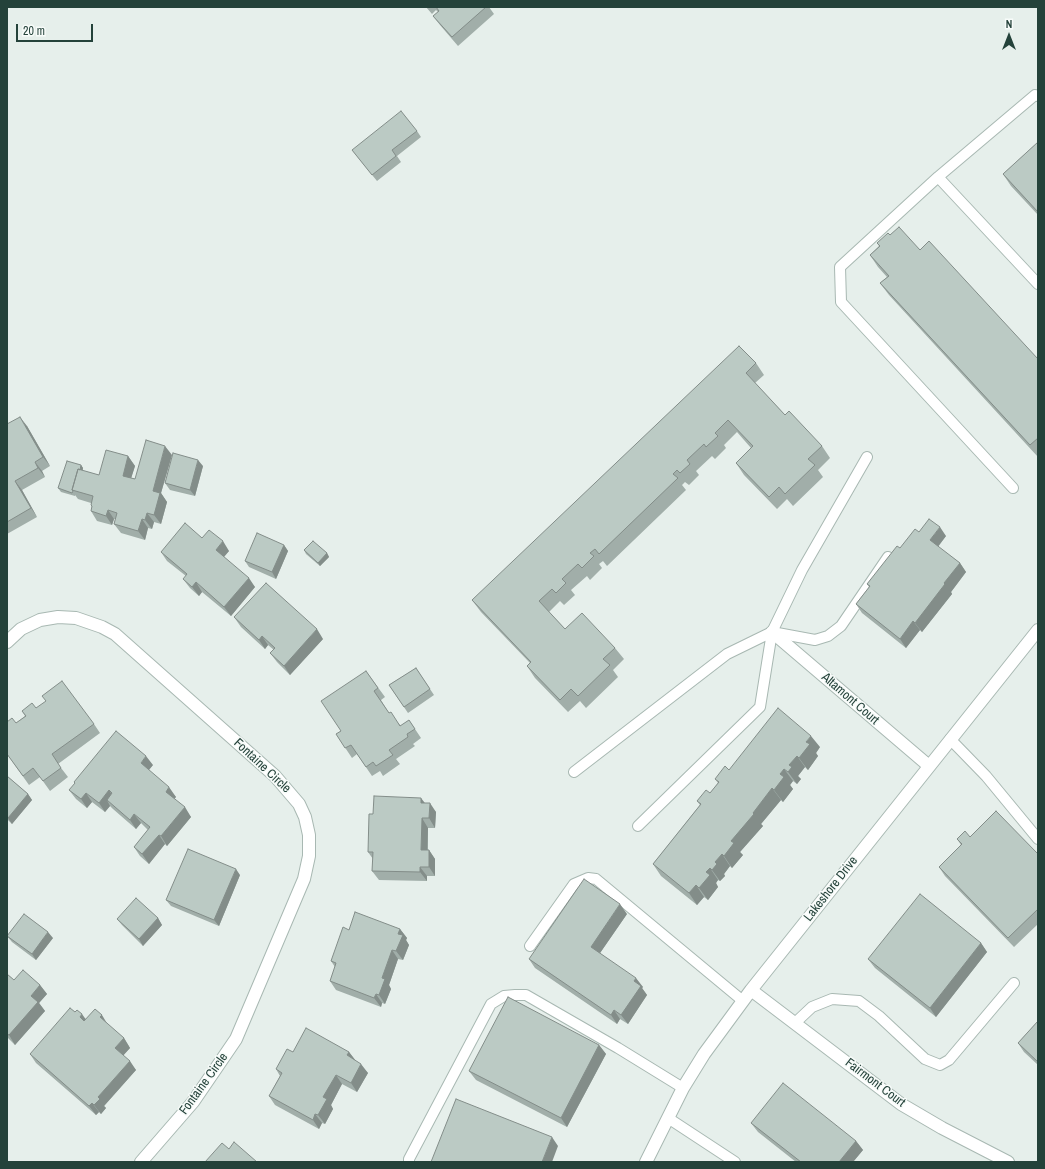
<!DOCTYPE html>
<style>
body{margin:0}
#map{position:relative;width:1045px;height:1169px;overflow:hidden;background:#e6efeb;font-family:"Archivo Narrow",sans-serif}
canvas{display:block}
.frame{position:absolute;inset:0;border:8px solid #24423a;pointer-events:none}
.north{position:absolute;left:989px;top:16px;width:40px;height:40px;-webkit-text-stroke:3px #f7fbf9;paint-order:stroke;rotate:0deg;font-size:11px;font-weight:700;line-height:16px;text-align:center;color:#24423a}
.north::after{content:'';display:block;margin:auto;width:14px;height:18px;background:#24423a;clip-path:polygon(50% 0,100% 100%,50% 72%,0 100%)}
.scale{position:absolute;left:16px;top:24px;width:77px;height:18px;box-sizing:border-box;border:2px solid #24423a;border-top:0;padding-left:5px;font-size:12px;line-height:14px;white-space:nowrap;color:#24423a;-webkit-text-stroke:3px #f7fbf9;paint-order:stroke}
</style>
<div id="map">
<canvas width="1045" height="1169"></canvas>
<div class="frame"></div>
<div class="north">N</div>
<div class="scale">20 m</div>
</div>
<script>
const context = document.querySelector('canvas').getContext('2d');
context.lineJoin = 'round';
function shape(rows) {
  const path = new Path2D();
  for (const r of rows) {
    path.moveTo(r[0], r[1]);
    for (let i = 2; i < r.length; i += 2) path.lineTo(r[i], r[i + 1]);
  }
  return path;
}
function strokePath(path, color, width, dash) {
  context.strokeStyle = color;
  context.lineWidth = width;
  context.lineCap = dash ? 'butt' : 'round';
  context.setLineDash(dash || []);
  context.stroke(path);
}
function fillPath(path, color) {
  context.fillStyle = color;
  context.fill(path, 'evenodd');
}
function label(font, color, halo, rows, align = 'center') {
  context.font = font + ' "Archivo Narrow",sans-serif';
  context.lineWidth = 3;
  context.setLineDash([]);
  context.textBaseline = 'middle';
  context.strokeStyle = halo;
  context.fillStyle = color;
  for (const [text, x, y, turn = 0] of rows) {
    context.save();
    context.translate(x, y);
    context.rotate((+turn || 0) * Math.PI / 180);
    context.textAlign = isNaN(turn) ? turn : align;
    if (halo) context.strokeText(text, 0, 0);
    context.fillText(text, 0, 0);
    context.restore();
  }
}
const lane = shape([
 [1038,96,1035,95,938,177,1038,284],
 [938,177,840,267,841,302,1013,488],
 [950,739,986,776,1038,839],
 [574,772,727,654,772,632,815,640,828,636,841,626,888,557],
 [638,826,760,707,772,632,802,570,867,457],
 [530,946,574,884,588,878,596,879,743,1001],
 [795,1023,812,1007,832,999,859,1001,879,1016,925,1059,940,1065,949,1060,1014,983],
 [668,1118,735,1162],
 [409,1162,409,1159,491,1004,504,996,515,995,526,995,618,1048,683,1088]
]);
const street = shape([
 [772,632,929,766],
 [7,642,21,629,40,620,58,617,76,618,102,627,115,634,275,776,299,804,305,817,309,835,309,856,304,879,236,1039,193,1102,141,1162],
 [751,990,901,1104,942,1128,1008,1162],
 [646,1162,683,1088,704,1054,751,990,1038,630]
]);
const wall = shape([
 [426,7,489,7,494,14,458,46,440,25,433,16,438,12,436,10,432,14],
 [417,131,421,137,397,156,401,162,377,181,352,150],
 [1038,142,1038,215,1011,186,1003,174],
 [890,235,920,250,1038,359,1038,457,889,295,880,283,887,277,878,267,870,255,879,246,877,243],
 [756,363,764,375,755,383,785,415,822,446,830,458,818,470,823,477,793,506,787,499,777,509,744,475,736,463,751,448,737,432,724,445,726,448,715,459,712,456,696,471,699,475,689,485,685,482,682,485,686,490,607,566,603,561,599,564,602,568,590,580,587,576,571,590,575,595,564,605,560,601,549,612,565,629,615,648,624,659,613,670,618,677,586,708,580,701,568,712,535,678,527,666,530,663,481,612,472,600],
 [7,424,27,426,50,466,42,471,45,477,22,490,37,517,7,534],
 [172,455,161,493,167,502,161,524,154,522,152,529,148,528,145,540,121,533,114,524,116,519,114,519,112,525,97,521,91,511,92,507,91,505,91,503,78,499,75,495,75,496,61,492,58,488,81,465,83,468,83,471,99,475,128,456,135,466,131,478,135,479],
 [203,466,195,496,170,490,165,483],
 [919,532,946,536,938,547,960,563,966,572,951,592,952,594,922,632,920,630,906,648,862,613,856,604,869,587,867,584,900,548],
 [202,538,229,551,224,557,255,587,231,616,202,592,199,596,190,588,183,579,186,576,167,561,161,552],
 [284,545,288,551,276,579,249,567,245,561],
 [304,550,327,553,329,557,320,566,306,554],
 [234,617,323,639,290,675,277,662,270,653,274,650,268,645,265,649,241,627],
 [416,668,434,695,408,713,389,685],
 [366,671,385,697,381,700,389,713,401,726,409,720,421,738,413,744,415,746,396,759,400,764,383,776,380,771,372,776,357,754,352,758,336,734,341,731],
 [36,708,94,724,100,733,58,764,68,777,50,791,40,777,29,785,7,754,16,723,25,716,22,711],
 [820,747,816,753,818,756,808,770,805,767,798,776,801,779,797,784,793,781,790,785,793,789,783,802,781,800,761,824,763,826,740,852,743,855,732,868,730,866,724,874,725,876,720,881,718,880,716,883,718,887,708,900,704,897,697,905,661,876,653,864,700,805,697,801,710,793,718,783,715,779,729,770],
 [153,765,149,770,176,797,174,798,191,817,167,846,165,844,149,864,140,856,134,847,148,830,141,823,136,829,113,809,110,806,105,812,92,802,87,808,76,799,69,790],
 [7,776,28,794,32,800,12,824,7,819],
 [425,803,436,812,435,828,428,828,428,850,429,850,435,859,435,876,427,876,427,881,379,880,372,871,373,859,368,852,373,814],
 [970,837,1038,854,1038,924,1014,947,945,876,939,867,961,845,957,839],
 [240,875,219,926,171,906,166,900],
 [627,914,600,953,643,987,642,988,647,995,628,1024,620,1019,617,1024,535,968,529,959],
 [158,918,162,925,143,946,122,925,117,919],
 [400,929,407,938,406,940,409,945,403,960,398,959,389,985,391,989,385,1004,382,1003,381,1007,336,990,330,981,335,967,331,961,349,930],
 [7,936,53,938,36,960,12,942],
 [981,943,987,952,936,1017,875,968,868,959],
 [7,974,14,980,40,985,47,994,39,1003,45,1011,15,1045,7,1037],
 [75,1012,86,1019,108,1025,124,1038,130,1048,123,1055,136,1070,104,1106,106,1108,101,1114,99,1112,96,1115,36,1063,30,1054],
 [1038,1021,1038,1065,1024,1052,1018,1043],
 [599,1045,606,1054,567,1127,476,1080,469,1071],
 [293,1052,349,1052,355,1060,368,1073,357,1092,342,1084,331,1105,333,1109,325,1124,322,1123,319,1129,275,1105,269,1096,280,1076,276,1069],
 [751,1123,856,1141,863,1150,853,1162,796,1162,758,1132]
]);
const shadedWall = shape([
 [20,417,27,426,50,466,43,457],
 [165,446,172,455,161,493,167,502,161,524,154,515,153,491],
 [128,456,135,466,129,485,123,476],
 [198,460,203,466,195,496,190,490],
 [35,462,42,471,45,477,38,468],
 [81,465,83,468,76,491,73,490],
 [15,481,22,490,37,517,31,508],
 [108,510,114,519,112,525,106,516],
 [147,513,154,522,152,529,145,520],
 [142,519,148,528,145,540,138,531],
 [940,527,946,536,936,549,930,540],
 [223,541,229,551,222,559,216,550],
 [284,545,288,551,276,579,272,572],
 [327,553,329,557,320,566,318,563],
 [960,563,966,572,951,592,952,594,922,632,915,623,944,583],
 [249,578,255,587,231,616,224,607],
 [196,582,202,592,199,596,192,587],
 [913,621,920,630,906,648,900,639],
 [317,629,323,639,290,675,284,666],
 [262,636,268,645,265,649,259,640],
 [811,736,820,747,816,753,818,756,808,770,799,758,806,742],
 [146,756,153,765,147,772,141,763],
 [797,756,805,767,798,776,801,779,797,784,788,772,789,765],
 [784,769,793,781,790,785,793,789,783,802,774,790,780,774],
 [169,787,176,797,173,801,166,792],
 [772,788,781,800,761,824,763,826,740,852,743,855,732,868,724,856,731,841],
 [109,790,115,800,107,800,110,806,105,812,99,803],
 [86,793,92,802,87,808,81,799],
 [28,794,32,800,12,824,8,818],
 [421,798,428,807,421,803],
 [430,803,436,812,435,828,429,818],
 [185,807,191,817,167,846,161,836],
 [134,814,141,823,136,829,130,820],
 [422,818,428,828,427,859,421,850],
 [159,835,165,844,149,864,142,854],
 [429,850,435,859,435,876,429,867],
 [722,854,730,866,724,874,725,876,720,881,712,870,715,862],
 [420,867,427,876,427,881,420,872],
 [710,868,718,880,716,883,718,887,708,900,699,888,706,872],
 [236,869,240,875,219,926,214,920],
 [696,885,704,897,697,905,689,893],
 [620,904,627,914,598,956,591,947],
 [158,918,162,925,143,946,139,939],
 [400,929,407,938,406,940,409,945,403,960,396,951,398,934],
 [48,932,53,938,36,960,32,954],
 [981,943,987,952,936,1017,930,1008],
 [392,950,398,959,389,985,391,989,385,1004,379,995,382,978],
 [636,978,643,987,642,988,647,995,628,1024,621,1015,634,981],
 [40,985,47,994,39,1003,45,1011,15,1045,9,1035,31,996],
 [376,994,382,1003,381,1007,374,998],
 [614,1010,620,1019,617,1024,611,1015],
 [82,1014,89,1024,86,1026,80,1017],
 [102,1015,108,1025,100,1017],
 [124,1038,130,1048,122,1057,115,1048],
 [599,1045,606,1054,567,1127,561,1118],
 [349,1052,356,1061,347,1055],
 [130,1061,136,1070,104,1106,106,1108,101,1114,94,1105,98,1097],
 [361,1064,368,1073,357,1092,351,1083],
 [336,1075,342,1084,331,1105,333,1109,325,1124,318,1115,323,1097],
 [92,1103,99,1112,96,1115,89,1106],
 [315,1114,322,1123,319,1129,313,1120],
 [552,1137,558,1146,552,1162,542,1162],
 [856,1141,863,1150,853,1162,839,1162]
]);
const building = shape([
 [436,7,486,7,452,37,433,16,439,11,436,7],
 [401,111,417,131,392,150,396,156,372,175,352,150,401,111],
 [1038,142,1038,212,1003,174,1038,142],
 [899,227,920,250,929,241,1038,359,1038,438,1030,445,880,283,889,276,870,255,880,246,877,243,888,233,890,235,899,227],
 [739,346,756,363,746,373,785,415,789,411,822,446,808,459,815,465,785,494,779,487,769,497,736,463,753,446,728,420,715,433,718,436,706,447,704,444,687,460,690,464,680,473,677,470,673,474,678,478,599,554,595,549,590,553,594,556,582,568,578,564,562,579,566,583,556,593,552,589,539,601,565,629,582,613,615,648,603,659,610,665,578,696,571,689,560,700,527,666,531,662,472,600,739,346],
 [20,417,43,457,35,462,38,468,15,481,31,508,7,522,7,424,20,417],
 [146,440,165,446,153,491,160,493,154,515,147,513,145,520,142,519,138,531,114,524,117,513,108,510,106,516,91,511,92,506,91,505,93,496,72,490,78,469,99,475,106,450,128,456,123,476,135,479,146,440],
 [173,453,198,460,190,490,165,483,173,453],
 [67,461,81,465,80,470,78,469,72,490,73,491,72,493,58,488,67,461],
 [929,519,940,527,930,540,960,563,944,583,945,584,915,623,913,621,900,639,856,604,870,586,867,584,897,546,900,548,915,529,919,532,929,519],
 [185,523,202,538,209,530,223,541,216,550,249,578,224,607,196,582,192,587,183,579,187,574,161,552,185,523],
 [257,533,284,545,272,572,245,561,257,533],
 [313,541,327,553,318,563,304,550,313,541],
 [266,583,317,629,284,666,270,653,275,648,262,636,259,640,234,617,266,583],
 [416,668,430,689,404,707,389,685,416,668],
 [366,671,378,688,374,691,389,713,391,712,400,726,409,720,415,729,407,734,408,737,389,750,393,755,376,766,373,762,366,767,351,745,345,748,336,734,341,731,321,701,366,671],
 [62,681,94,724,52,754,61,768,43,781,33,768,23,776,7,754,7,722,12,718,16,723,26,716,22,711,32,703,36,708,46,701,42,696,62,681],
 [778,708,811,736,806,742,810,744,799,758,797,756,789,765,792,767,788,772,784,769,780,774,784,777,774,790,772,788,753,813,754,814,731,841,734,843,724,856,722,854,715,862,717,864,712,870,710,868,706,872,710,875,699,888,696,885,689,893,653,864,701,804,697,801,706,790,710,793,719,782,715,779,725,766,729,770,778,708],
 [116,731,146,756,141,763,169,787,166,792,185,807,161,836,159,835,142,854,134,847,150,827,134,814,130,820,107,800,112,793,109,790,99,803,86,793,81,799,69,790,75,783,74,782,116,731],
 [7,776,28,794,8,818,7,817,7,776],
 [374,796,421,798,421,803,430,803,429,818,422,818,421,850,429,850,429,867,420,867,420,872,372,871,373,852,368,852,369,814,373,814,374,796],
 [996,811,1038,854,1038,909,1008,938,939,867,962,844,957,839,965,831,970,837,996,811],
 [188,849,236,869,214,920,166,900,188,849],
 [584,879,620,904,591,947,636,978,634,981,641,986,621,1015,614,1010,611,1015,529,959,584,879],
 [920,894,981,943,930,1008,868,959,920,894],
 [136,898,158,918,139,939,117,919,136,898],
 [355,912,400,929,398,934,403,935,396,951,392,950,382,978,385,979,379,995,376,994,374,998,330,981,336,963,331,961,343,927,349,930,355,912],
 [24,914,48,932,32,954,7,936,24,914],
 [23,970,40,985,31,996,38,1002,9,1035,7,1034,7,974,14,980,23,970],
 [508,997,599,1045,561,1118,469,1071,508,997],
 [70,1008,75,1012,77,1010,82,1014,80,1017,84,1021,95,1009,102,1015,100,1017,124,1038,115,1048,130,1061,98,1097,100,1099,94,1105,92,1103,89,1106,30,1054,70,1008],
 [1038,1021,1038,1062,1018,1043,1038,1021],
 [306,1028,349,1052,347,1055,361,1064,351,1083,336,1075,323,1097,327,1099,318,1115,315,1114,313,1120,269,1096,282,1073,276,1069,287,1049,293,1052,306,1028],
 [783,1083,856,1141,839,1162,801,1162,751,1123,783,1083],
 [456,1099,552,1137,542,1162,431,1162,456,1099],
 [234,1142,257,1162,205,1162,222,1143,229,1149,234,1142]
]);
const streetNames = [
 ["Altamont Court",850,699,41],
 ["Fontaine Circle",262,766,43],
 ["Lakeshore Drive",831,889,-52],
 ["Fairmont Court",875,1083,37],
 ["Fontaine Circle",204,1084,-54]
];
strokePath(lane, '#a8b8b2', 12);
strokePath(street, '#a8b8b2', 14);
strokePath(lane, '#fff', 10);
strokePath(street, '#fff', 12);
fillPath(wall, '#a1aea9');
fillPath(shadedWall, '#838d89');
fillPath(building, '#bbcac4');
strokePath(building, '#838d89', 1);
label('13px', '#24423a', '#f7fbf9', streetNames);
</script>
